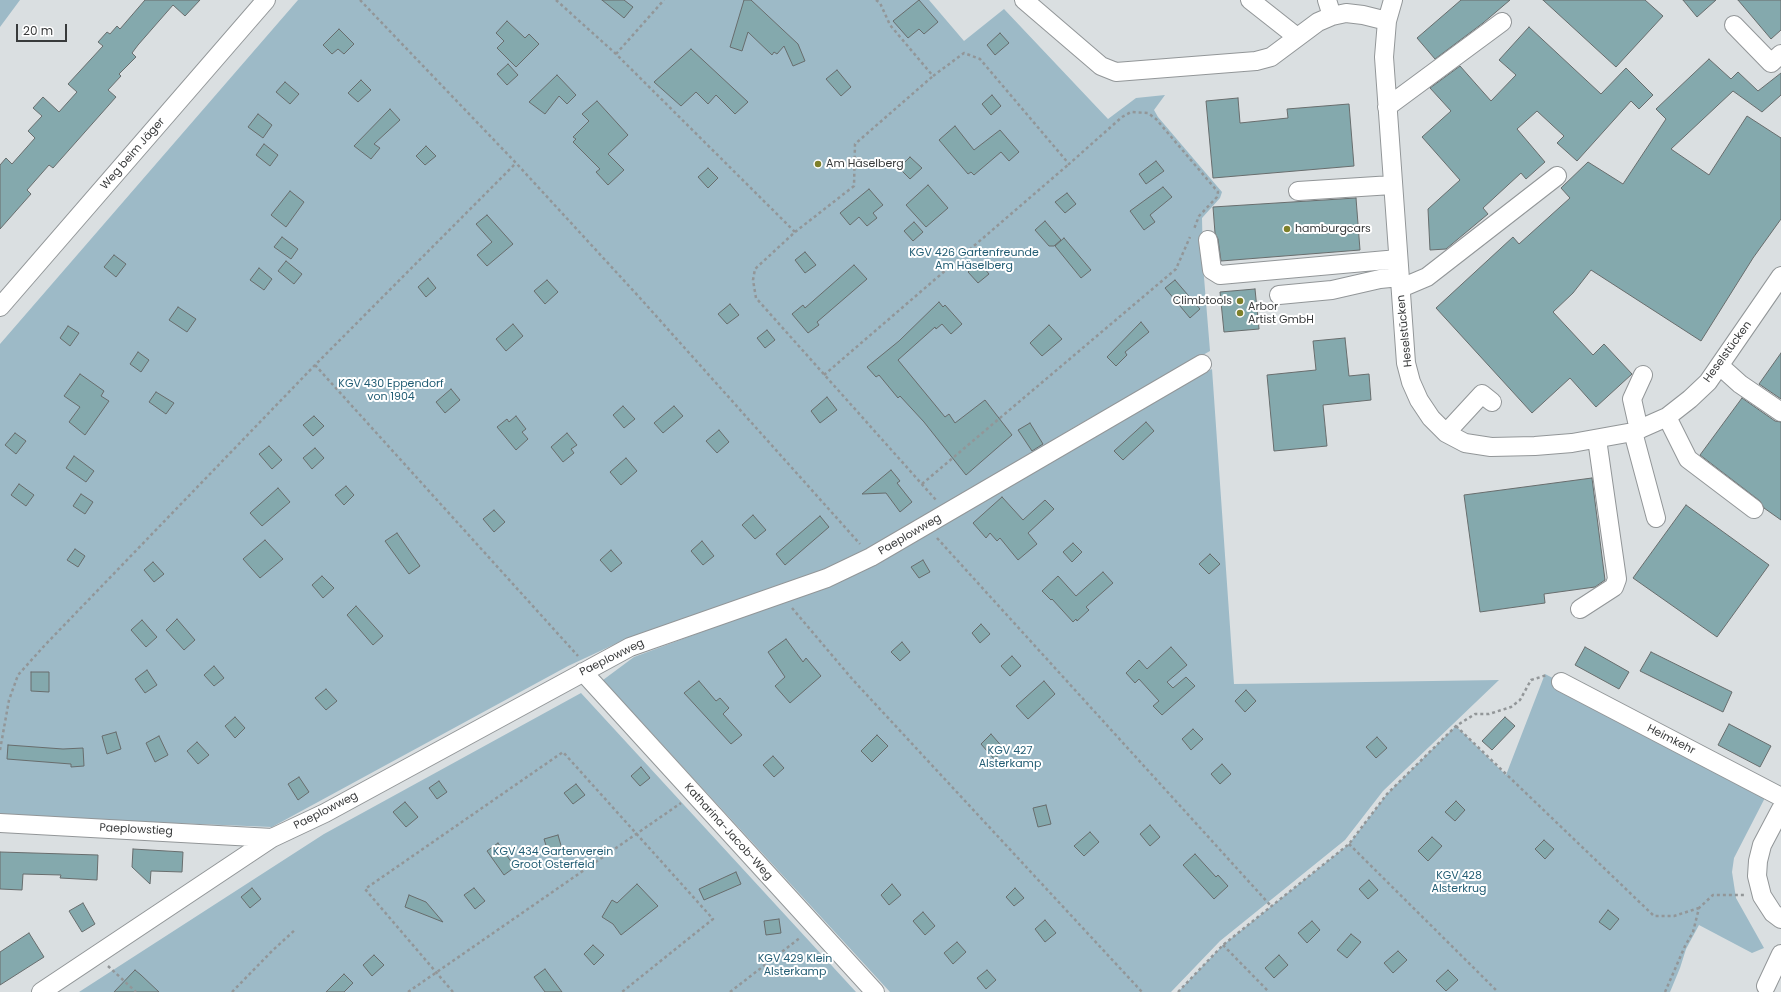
<!DOCTYPE html>
<meta charset="utf-8">
<style>
body{margin:0}
#map{position:relative;width:1781px;height:992px;overflow:hidden;background:#dadfe1;font-family:Poppins,sans-serif}
canvas{display:block}
.scale{position:absolute;left:16px;top:24px;width:51px;height:18px;box-sizing:border-box;border:2px solid #383a3b;border-top:0;padding-left:5px;font-size:12px;line-height:14px;white-space:nowrap;color:#383a3b;-webkit-text-stroke:3px #fff;paint-order:stroke}
</style>
<div id="map">
<canvas width="1781" height="992"></canvas>
<div class="scale">20 m</div>
</div>
<script>
const context = document.querySelector('canvas').getContext('2d');
context.lineJoin = 'round';
function fillPath(path, color) {
  context.fillStyle = color;
  context.fill(path, 'evenodd');
}
function shape(rows) {
  const path = new Path2D();
  for (const r of rows) {
    path.moveTo(r[0], r[1]);
    for (let i = 2; i < r.length; i += 2) path.lineTo(r[i], r[i + 1]);
  }
  return path;
}
function strokePath(path, color, width, dash) {
  context.strokeStyle = color;
  context.lineWidth = width;
  context.lineCap = dash ? 'butt' : 'round';
  context.setLineDash(dash || []);
  context.stroke(path);
}
function label(font, color, halo, rows, align = 'center') {
  context.font = font + ' Poppins,sans-serif';
  context.lineWidth = 4;
  context.setLineDash([]);
  context.textBaseline = 'middle';
  context.strokeStyle = halo;
  context.fillStyle = color;
  for (const [text, x, y, turn = 0] of rows) {
    context.save();
    context.translate(x, y);
    context.rotate((+turn || 0) * Math.PI / 180);
    context.textAlign = isNaN(turn) ? turn : align;
    if (halo) context.strokeText(text, 0, 0);
    context.fillText(text, 0, 0);
    context.restore();
  }
}
const green = shape([
 [0,0,20,0,0,27],
 [298,0,929,0,964,41,1004,9,1108,119,1136,98,1165,95,1154,110,1158,117,1222,192,1220,198,1202,218,1203,265,1210,351,1078,425,873,548,823,571,626,639,568,666,272,827,0,816,0,344],
 [1212,369,1234,684,1499,680,1383,791,1345,840,1220,941,1171,992,890,992,603,680,634,657,831,584,876,563],
 [1545,674,1769,790,1734,858,1732,872,1736,898,1764,948,1752,953,1699,925,1686,949,1680,968,1670,992,1178,992,1223,945,1349,844,1387,794,1456,726,1506,775],
 [581,693,856,992,79,992,324,834]
]);
const building = shape([
 [145,0,200,0,185,16,173,5,138,45,132,53,136,57,119,74,121,76,108,90,116,97,53,168,49,165,27,190,31,194,0,229,0,165,6,158,12,164,35,138,28,131,42,116,33,108,43,97,59,112,77,92,68,84,103,46,98,42,107,32,110,34,117,26,120,29,145,0],
 [602,0,624,0,633,7,624,18,602,0],
 [744,0,751,0,798,44,805,61,793,66,784,46,777,54,774,52,772,55,748,32,742,51,730,47,744,0],
 [919,0,938,22,924,34,919,29,908,38,893,21,919,0],
 [1461,0,1510,0,1483,23,1435,59,1417,38,1461,0],
 [1543,0,1645,0,1663,16,1616,67,1543,0],
 [1683,0,1716,0,1697,17,1683,0],
 [1738,0,1781,0,1781,30,1771,39,1738,0],
 [507,21,525,38,529,34,539,44,516,67,497,48,504,41,496,33,507,21],
 [1529,27,1601,94,1626,68,1653,95,1639,109,1631,101,1577,161,1557,143,1564,136,1537,111,1517,129,1545,162,1526,179,1521,173,1483,208,1488,214,1446,249,1430,250,1428,209,1460,180,1422,137,1451,111,1430,88,1460,66,1491,101,1516,75,1499,60,1529,27],
 [339,29,354,44,344,54,338,49,332,54,323,45,339,29],
 [1000,33,1009,43,995,55,987,45,1000,33],
 [691,49,748,102,735,114,716,95,708,104,696,92,681,106,654,82,691,49],
 [1709,59,1731,79,1738,72,1758,91,1781,73,1781,95,1762,112,1733,91,1671,149,1709,175,1747,116,1781,138,1781,219,1753,258,1701,341,1591,270,1573,293,1553,312,1593,355,1604,344,1632,374,1596,407,1570,378,1532,413,1436,308,1513,237,1519,244,1570,198,1561,188,1588,162,1623,184,1666,119,1656,109,1709,59],
 [508,64,518,75,507,85,497,74,508,64],
 [837,70,851,87,841,96,826,79,837,70],
 [557,75,576,95,567,104,559,96,545,114,529,102,557,75],
 [361,80,371,90,358,102,348,93,361,80],
 [285,82,299,94,290,104,276,92,285,82],
 [992,95,1001,106,991,115,982,104,992,95],
 [1238,98,1240,123,1288,118,1287,109,1349,104,1354,166,1213,178,1206,101,1238,98],
 [597,101,628,135,608,154,624,170,608,185,596,172,600,169,573,142,576,139,573,137,589,121,582,114,597,101],
 [390,109,400,120,374,144,380,148,371,159,354,146,390,109],
 [258,114,272,125,263,138,248,127,258,114],
 [955,126,974,150,1000,130,1019,152,1009,161,1001,152,974,175,971,172,968,174,939,140,955,126],
 [264,144,278,155,270,166,256,155,264,144],
 [426,146,436,156,425,165,416,156,426,146],
 [910,157,922,168,910,179,899,168,910,157],
 [1156,161,1164,171,1146,184,1139,174,1156,161],
 [708,168,718,178,708,188,698,177,708,168],
 [928,185,948,208,926,227,906,205,928,185],
 [1163,187,1172,197,1150,215,1155,222,1144,230,1130,211,1163,187],
 [869,189,883,205,873,213,877,218,867,226,859,217,850,225,840,213,869,189],
 [290,191,304,202,286,227,271,215,290,191],
 [1067,193,1076,204,1065,213,1055,202,1067,193],
 [1356,198,1360,250,1221,261,1218,239,1215,233,1213,207,1356,198],
 [487,215,513,244,487,266,477,255,492,242,476,224,487,215],
 [1045,221,1061,240,1054,246,1049,246,1035,230,1045,221],
 [914,222,923,232,913,241,904,231,914,222],
 [282,237,298,249,291,259,274,247,282,237],
 [1064,238,1091,270,1081,278,1055,246,1064,238],
 [805,252,816,265,805,273,795,260,805,252],
 [114,255,126,264,116,277,104,267,114,255],
 [286,261,302,274,294,284,278,271,286,261],
 [979,262,989,274,978,283,968,272,979,262],
 [854,265,867,279,817,322,819,325,808,333,792,314,803,305,805,308,854,265],
 [259,268,272,279,264,290,250,280,259,268],
 [428,278,436,288,426,297,418,287,428,278],
 [547,280,558,292,545,304,534,291,547,280],
 [1175,280,1200,309,1190,318,1165,288,1175,280],
 [1255,289,1259,329,1224,332,1220,292,1255,289],
 [939,302,943,307,945,305,962,324,951,334,942,324,936,329,935,327,898,360,945,417,949,414,955,423,985,400,1012,435,966,475,924,422,900,396,898,398,879,375,876,377,867,367,899,341,939,302],
 [730,304,739,315,727,324,718,314,730,304],
 [178,307,196,319,187,332,169,320,178,307],
 [1141,322,1149,332,1125,352,1127,355,1116,366,1107,357,1141,322],
 [513,324,523,336,506,351,496,339,513,324],
 [1049,325,1062,339,1042,356,1030,343,1049,325],
 [68,326,79,333,70,346,60,338,68,326],
 [767,330,775,340,765,348,757,338,767,330],
 [1345,338,1349,376,1369,374,1371,400,1323,405,1327,446,1274,451,1267,375,1316,370,1313,341,1345,338],
 [138,352,149,360,141,372,130,364,138,352],
 [1781,353,1781,399,1759,384,1781,353],
 [80,374,104,391,101,396,109,401,85,435,69,422,80,407,64,396,80,374],
 [451,389,460,400,445,413,436,402,451,389],
 [156,392,174,403,166,414,149,402,156,392],
 [827,397,837,410,820,423,811,411,827,397],
 [1742,398,1775,421,1781,422,1781,520,1764,508,1760,501,1700,455,1742,398],
 [623,406,635,419,624,428,613,415,623,406],
 [674,406,683,416,663,433,654,423,674,406],
 [314,416,324,426,313,436,303,425,314,416],
 [516,416,526,429,522,432,528,439,516,450,497,427,507,419,509,422,516,416],
 [1146,422,1154,431,1123,460,1114,451,1146,422],
 [1030,423,1043,444,1032,451,1018,430,1030,423],
 [719,430,729,442,717,453,706,441,719,430],
 [15,433,26,441,16,454,5,445,15,433],
 [567,433,577,445,571,449,574,453,563,462,551,447,567,433],
 [269,446,282,460,272,469,259,454,269,446],
 [315,448,324,458,312,469,303,458,315,448],
 [74,456,94,471,86,482,66,468,74,456],
 [626,458,637,471,621,485,610,472,626,458],
 [891,470,900,481,897,483,912,502,900,512,886,493,862,494,891,470],
 [1592,478,1605,580,1595,587,1544,594,1545,603,1480,612,1464,495,1592,478],
 [19,484,34,495,26,506,11,495,19,484],
 [346,486,354,495,344,505,335,495,346,486],
 [278,488,290,502,262,526,250,513,278,488],
 [81,494,93,502,85,514,73,506,81,494],
 [1002,497,1023,520,1045,500,1054,509,1028,533,1037,544,1018,560,1000,538,997,541,990,533,986,538,973,523,1002,497],
 [1686,505,1769,565,1717,637,1633,578,1686,505],
 [494,510,505,522,494,532,483,519,494,510],
 [753,515,766,530,755,539,742,525,753,515],
 [820,516,829,527,785,565,776,554,820,516],
 [397,533,420,566,409,574,385,541,397,533],
 [265,540,283,559,260,578,243,559,265,540],
 [702,541,714,556,703,565,691,551,702,541],
 [1073,543,1082,552,1072,562,1063,552,1073,543],
 [75,549,85,556,78,567,67,560,75,549],
 [611,550,622,563,611,572,600,560,611,550],
 [1210,554,1220,564,1209,574,1199,564,1210,554],
 [923,560,930,572,919,578,911,567,923,560],
 [153,562,164,574,154,582,144,570,153,562],
 [1103,572,1113,583,1086,607,1089,610,1077,621,1076,619,1073,622,1052,599,1051,600,1042,591,1058,576,1076,596,1103,572],
 [322,576,334,588,323,598,312,585,322,576],
 [356,606,383,636,373,645,347,615,356,606],
 [177,619,195,640,184,650,166,630,177,619],
 [142,620,157,637,146,647,131,630,142,620],
 [981,624,990,634,980,643,972,633,981,624],
 [786,639,803,662,806,658,821,676,790,703,775,686,785,677,768,652,786,639],
 [902,642,910,652,900,661,891,652,902,642],
 [1171,647,1187,665,1167,682,1173,688,1186,677,1195,686,1162,715,1153,706,1159,701,1139,679,1135,683,1126,673,1139,660,1147,669,1171,647],
 [1585,647,1629,672,1619,689,1575,665,1585,647],
 [1651,652,1732,692,1723,712,1640,671,1651,652],
 [1012,656,1021,666,1010,676,1001,666,1012,656],
 [214,666,224,678,214,686,204,675,214,666],
 [147,670,157,685,145,693,135,679,147,670],
 [31,672,49,672,49,692,31,691,31,672],
 [699,681,716,701,720,698,729,708,723,714,742,735,731,744,684,693,699,681],
 [1044,681,1055,694,1028,719,1016,706,1044,681],
 [326,689,337,701,326,710,315,698,326,689],
 [1246,690,1256,701,1245,712,1235,701,1246,690],
 [235,717,245,728,235,738,225,726,235,717],
 [1505,717,1515,726,1492,750,1482,741,1505,717],
 [1729,724,1771,746,1760,767,1718,745,1729,724],
 [1193,729,1203,739,1191,750,1182,739,1193,729],
 [116,732,121,749,107,754,102,736,116,732],
 [991,734,1005,750,994,759,981,744,991,734],
 [877,735,888,746,872,762,861,751,877,735],
 [159,736,168,755,155,762,146,743,159,736],
 [1377,737,1387,748,1376,758,1366,747,1377,737],
 [197,742,209,755,198,764,187,751,197,742],
 [8,745,63,749,83,748,84,766,71,767,71,764,7,759,8,745],
 [773,756,784,768,774,777,763,765,773,756],
 [1222,764,1231,774,1220,784,1211,774,1222,764],
 [641,767,650,778,640,786,631,776,641,767],
 [299,777,309,792,298,800,288,784,299,777],
 [439,781,447,792,437,799,429,788,439,781],
 [576,784,585,795,573,804,564,793,576,784],
 [1456,801,1465,810,1455,821,1445,812,1456,801],
 [405,802,418,817,406,827,393,812,405,802],
 [1046,805,1051,824,1038,827,1033,808,1046,805],
 [1150,825,1160,837,1150,846,1140,834,1150,825],
 [1090,832,1099,842,1084,856,1074,846,1090,832],
 [558,835,562,849,548,852,544,839,558,835],
 [1432,837,1442,846,1428,861,1418,851,1432,837],
 [1544,840,1554,849,1545,859,1535,849,1544,840],
 [498,843,515,867,504,875,487,851,498,843],
 [133,849,183,852,182,872,151,871,150,884,132,867,133,849],
 [0,852,98,855,97,880,60,878,61,875,23,874,22,890,0,889,0,852],
 [1195,854,1216,877,1218,875,1228,886,1214,899,1183,865,1195,854],
 [736,872,741,884,704,900,699,889,736,872],
 [1369,880,1378,890,1368,899,1359,889,1369,880],
 [637,884,658,906,621,935,613,924,602,917,612,900,617,903,637,884],
 [892,884,901,895,889,905,881,895,892,884],
 [252,888,261,899,250,908,241,897,252,888],
 [474,888,485,901,475,909,464,895,474,888],
 [1015,888,1024,898,1014,906,1006,897,1015,888],
 [409,895,426,902,443,922,405,907,409,895],
 [83,903,95,924,82,932,69,911,83,903],
 [1608,910,1619,919,1610,930,1599,922,1608,910],
 [923,912,935,926,925,935,913,921,923,912],
 [779,919,781,933,766,935,764,921,779,919],
 [1045,920,1056,933,1045,942,1035,929,1045,920],
 [1312,921,1320,930,1307,943,1298,933,1312,921],
 [29,933,44,957,0,985,0,952,29,933],
 [1351,934,1361,942,1347,958,1337,950,1351,934],
 [957,942,966,952,953,964,944,953,957,942],
 [593,945,604,955,594,965,584,954,593,945],
 [1398,951,1407,960,1393,973,1384,963,1398,951],
 [374,955,384,965,372,976,363,965,374,955],
 [1279,955,1288,965,1274,978,1265,968,1279,955],
 [545,969,562,992,545,992,534,977,545,969],
 [135,970,141,975,159,992,114,992,135,970],
 [987,970,996,980,986,989,977,978,987,970],
 [1448,970,1458,980,1446,991,1436,981,1448,970],
 [344,974,353,983,344,992,326,992,344,974]
]);
const path = shape([
 [360,0,516,163,640,298,860,544],
 [556,0,616,54,795,232,755,269,753,280,756,298,936,500],
 [876,0,880,3,890,25,933,76,964,53,980,59,1069,164,1122,117,1131,112,1148,113,1156,119,1218,192,1217,197,1199,216,1194,229],
 [616,54,664,0],
 [795,232,854,186,855,144,933,76],
 [315,365,578,656],
 [824,375,1069,164],
 [922,484,1176,269,1190,237],
 [937,538,1271,906],
 [792,608,853,680,1142,992],
 [1456,726,1654,916,1674,916,1699,908],
 [0,750,9,700,18,675,45,645,315,365,516,163],
 [1349,844,1498,992],
 [1223,945,1269,992],
 [108,966,136,992],
 [232,992,273,950,296,929],
 [408,992,681,803],
 [453,992,365,889,563,752,713,919,622,992],
 [730,992,801,937],
 [1178,992,1223,945,1349,844,1387,794,1456,726,1475,714,1489,714,1511,707,1520,700,1531,680,1547,675],
 [1665,992,1685,946,1693,932,1699,908,1713,895,1745,895]
]);
const minor = shape([
 [1024,0,1101,66,1116,72,1256,61,1271,57,1318,22,1332,16],
 [1250,0,1297,37],
 [1327,0,1332,16,1346,13,1363,15,1387,21],
 [1393,0,1387,21,1384,57,1406,363,1411,382,1419,400,1431,418,1446,433,1465,443,1491,447,1535,446,1572,443,1633,432,1667,417,1690,399,1708,382,1781,276],
 [1734,25,1771,63,1781,54],
 [1387,107,1502,22],
 [1298,191,1392,185],
 [1208,240,1212,270,1220,275,1398,259],
 [1401,288,1427,277,1557,176],
 [1279,295,1332,290,1380,279,1400,277],
 [0,307,266,0],
 [1720,366,1740,384,1781,412],
 [1667,417,1688,459,1754,509],
 [1639,430,1632,399,1643,375],
 [1633,432,1656,518],
 [1446,433,1482,394,1492,402],
 [1580,609,1614,587,1617,579,1597,439],
 [583,672,875,992],
 [1561,682,1781,797],
 [1781,809,1762,845,1758,861,1757,876,1762,896,1773,913,1781,919],
 [0,823,272,838],
 [1766,986,1781,954],
 [41,992,272,838,325,813,630,647,827,578,871,557,1202,364]
]);
const markers = [
 [818,164,4,"#7e802a"],
 [1287,229,4,"#7e802a"],
 [1240,301,4,"#7e802a"],
 [1240,313,4,"#7e802a"]
];
const streetNames = [
 ["Weg beim Jäger",133,154,-49],
 ["Heselstücken",1405,331,-96],
 ["Heselstücken",1728,352,-54],
 ["Paeplowweg",910,535,-30],
 ["Paeplowweg",612,658,-26],
 ["Heimkehr",1671,740,27],
 ["Paeplowweg",326,811,-27],
 ["Paeplowstieg",136,830,3],
 ["Katharina-Jacob-Weg",728,832,48]
];
const poiNames = [
 ["Am Häselberg",826,164],
 ["hamburgcars",1295,229],
 ["Climbtools",1232,301,"right"],
 ["Arbor",1248,307],
 ["Artist GmbH",1248,320]
];
const parkNames = [
 ["KGV 426 Gartenfreunde",974,253],
 ["Am Häselberg",974,266],
 ["KGV 430 Eppendorf",391,384],
 ["von 1904",391,397],
 ["KGV 427",1010,751],
 ["Alsterkamp",1010,764],
 ["KGV 434 Gartenverein",553,852],
 ["Groot Osterfeld",553,865],
 ["KGV 428",1459,876],
 ["Alsterkrug",1459,889],
 ["KGV 429 Klein",795,959],
 ["Alsterkamp",795,972]
];
fillPath(green, '#9dbac7');
fillPath(building, '#84a9ad');
strokePath(building, '#686d6d', 1);
strokePath(minor, '#929698', 20);
strokePath(path, '#929698', 2.5, [3, 3]);
strokePath(minor, '#fff', 18);
for (const [x, y, r, color] of markers) {
  const dot = new Path2D();
  dot.arc(x, y, r, 0, 2 * Math.PI);
  context.fillStyle = color;
  context.fill(dot);
  strokePath(dot, '#fff', 1.5);
}
label('11px', '#383a3b', '#fff', streetNames);
label('11px', '#383a3b', '#fff', poiNames, 'left');
label('11px', '#225d74', '#fff', parkNames);
</script>
